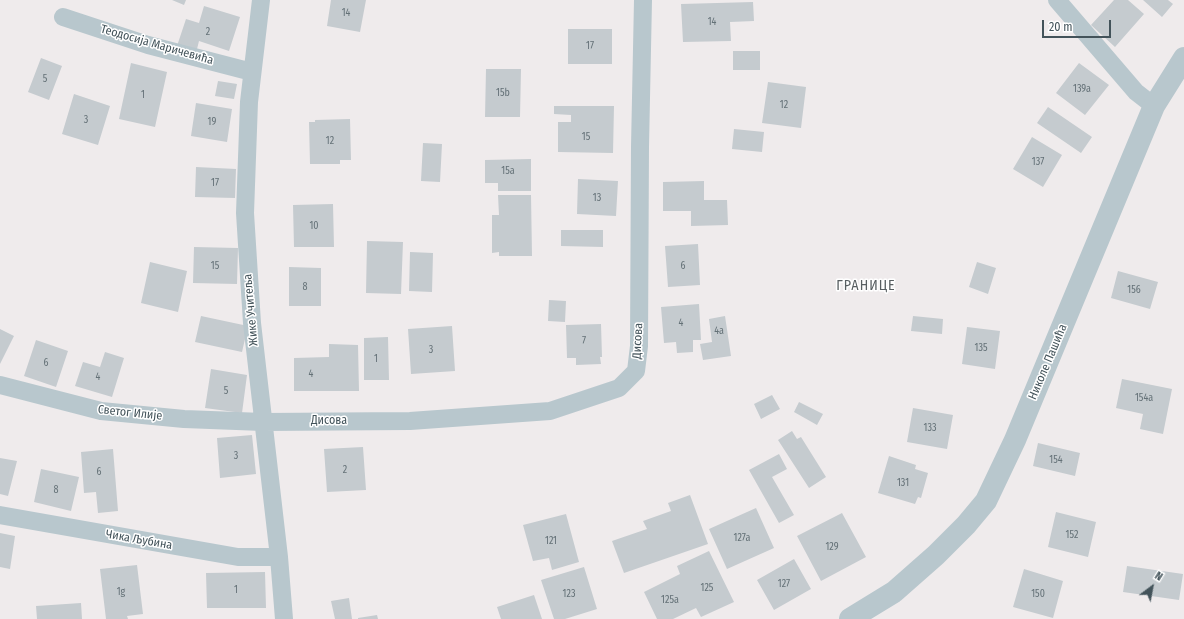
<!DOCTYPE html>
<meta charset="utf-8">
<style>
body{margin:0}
#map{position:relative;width:1184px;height:619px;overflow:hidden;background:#efebec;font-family:"Fira Sans Condensed",sans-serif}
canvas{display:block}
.north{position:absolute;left:1132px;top:567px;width:40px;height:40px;-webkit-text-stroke:3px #fff;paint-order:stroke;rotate:32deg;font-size:11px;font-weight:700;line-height:16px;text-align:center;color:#43535a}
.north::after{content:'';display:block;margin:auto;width:14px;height:18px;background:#43535a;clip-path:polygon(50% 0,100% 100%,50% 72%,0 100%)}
.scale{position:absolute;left:1042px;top:20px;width:69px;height:18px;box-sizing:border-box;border:2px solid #43535a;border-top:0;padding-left:5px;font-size:12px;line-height:14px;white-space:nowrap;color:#43535a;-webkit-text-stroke:3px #fff;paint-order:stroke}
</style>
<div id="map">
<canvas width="1184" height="619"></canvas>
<div class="north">N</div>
<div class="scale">20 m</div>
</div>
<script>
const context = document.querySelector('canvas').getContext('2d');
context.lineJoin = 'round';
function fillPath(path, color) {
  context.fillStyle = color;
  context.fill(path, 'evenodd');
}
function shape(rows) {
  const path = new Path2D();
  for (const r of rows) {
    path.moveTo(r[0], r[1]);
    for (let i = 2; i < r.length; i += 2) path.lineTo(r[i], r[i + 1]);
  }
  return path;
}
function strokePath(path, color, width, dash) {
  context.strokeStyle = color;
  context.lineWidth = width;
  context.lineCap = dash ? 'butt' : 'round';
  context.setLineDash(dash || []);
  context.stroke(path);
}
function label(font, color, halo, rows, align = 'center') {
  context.font = font + ' "Fira Sans Condensed",sans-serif';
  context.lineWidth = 3;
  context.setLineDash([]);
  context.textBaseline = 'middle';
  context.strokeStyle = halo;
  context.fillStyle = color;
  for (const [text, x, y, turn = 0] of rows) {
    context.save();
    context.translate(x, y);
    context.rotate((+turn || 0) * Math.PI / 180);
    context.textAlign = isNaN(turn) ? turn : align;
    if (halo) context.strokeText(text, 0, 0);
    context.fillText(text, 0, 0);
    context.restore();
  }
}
const building = shape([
 [172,0,186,0,184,5],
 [331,0,366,0,360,32,327,26],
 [1114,0,1128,0,1144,14,1115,47,1091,25],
 [1143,0,1168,0,1173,4,1162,17],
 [753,2,754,21,730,22,731,41,683,42,681,4],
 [204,6,240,17,229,51,199,41,196,53,177,46,186,19,199,23],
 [568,29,612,29,612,64,568,64],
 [733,51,760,51,760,70,733,70],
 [41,58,62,66,49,100,28,92],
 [131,63,167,72,155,127,119,119],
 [1079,63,1109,85,1085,115,1056,93],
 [486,69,521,69,520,117,485,117],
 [218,81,237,84,234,99,215,96],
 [768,82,806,87,801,128,762,123],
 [74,94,110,106,98,145,62,134],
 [196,103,232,109,227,142,191,136],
 [554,106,614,106,613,153,558,152,558,122,571,122,571,115,554,114],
 [1048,107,1092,137,1081,153,1037,123],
 [350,119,351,160,340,160,340,164,310,164,309,122,315,122,315,120],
 [734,129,764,132,762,152,732,149],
 [1032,137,1062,155,1043,187,1013,169],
 [423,143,442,144,440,182,421,181],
 [531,159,531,191,498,191,498,183,485,183,485,160],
 [196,167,236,169,235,198,195,197],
 [578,179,618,181,616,216,577,214],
 [704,181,704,200,727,200,728,225,691,226,691,211,663,211,663,182],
 [498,195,531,195,532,256,499,256,499,252,492,253,492,215,499,215],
 [333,204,334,247,294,247,293,205],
 [561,230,603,230,603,247,561,246],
 [367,241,403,242,401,294,366,293],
 [698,244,700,285,668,287,665,246],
 [194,247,238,248,237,284,193,283],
 [410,252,433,253,432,292,409,291],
 [150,262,187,271,178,312,141,303],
 [977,262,996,268,988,294,969,287],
 [289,267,321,268,321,306,289,306],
 [1118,271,1158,282,1150,309,1111,298],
 [549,300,566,301,565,322,548,321],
 [699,304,701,340,693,340,693,352,677,353,676,342,664,343,661,307],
 [201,316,248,326,242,352,195,342],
 [725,316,731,356,703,360,700,344,712,342,709,319],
 [913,316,943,319,942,334,911,331],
 [601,324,602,357,600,357,601,364,576,365,576,358,567,358,566,325],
 [452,326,455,371,411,374,408,329],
 [967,327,1000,331,995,369,962,364],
 [0,329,14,336,0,364],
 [388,337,389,380,364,380,364,338],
 [36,340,68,351,56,387,24,376],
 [329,344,358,345,359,391,294,391,294,358,329,357],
 [105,352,124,358,112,397,75,386,83,362,100,367],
 [211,369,247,375,242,413,205,408],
 [1122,379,1172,389,1163,434,1140,429,1143,414,1116,408],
 [772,395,780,409,761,419,754,404],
 [799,402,823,414,817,425,794,412],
 [913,408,953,415,947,449,907,442],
 [792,431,797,439,801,437,826,477,809,488,778,440],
 [252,435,256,474,220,478,217,438],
 [1038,443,1080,453,1075,476,1033,466],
 [363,447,366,490,327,492,324,449],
 [113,449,118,511,98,513,96,492,84,493,81,452],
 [779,454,787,469,772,477,794,515,779,523,749,470],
 [889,456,916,465,915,469,928,473,921,498,918,497,915,504,878,493],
 [0,458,17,461,8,496,0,494],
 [41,469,79,477,71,511,34,502],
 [690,495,708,544,624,573,612,541,647,529,643,521,671,511,668,503],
 [756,508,774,548,727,569,709,529],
 [1056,512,1096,522,1088,557,1048,547],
 [842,513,866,557,821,581,797,536],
 [566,514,579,562,552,570,549,558,533,561,523,525],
 [0,533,15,536,10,569,0,567],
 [709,551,734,602,701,617,696,608,673,619,657,619,644,592,680,574,677,566],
 [794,559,811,589,774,610,757,580],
 [137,565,143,614,127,616,128,619,106,619,100,569],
 [1127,566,1183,574,1179,600,1123,592],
 [584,567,597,609,565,619,554,619,541,580],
 [1024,569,1063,581,1053,618,1013,607],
 [265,572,266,608,207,608,206,573],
 [534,595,542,619,501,619,497,607],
 [349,598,352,619,335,619,331,601],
 [81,603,82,619,37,619,36,606],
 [377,615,378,619,358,619,358,618]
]);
const minor = shape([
 [261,0,249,102,245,213,252,323,279,557,284,619],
 [1057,0,1136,92,1154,106],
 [63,17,148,45,252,72],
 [0,385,101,411,184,419,263,422,410,421,550,411,619,388,636,371,639,346,640,147,643,0],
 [0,515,238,557,279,557]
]);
const tertiary = shape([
 [850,619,894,592,936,555,966,525,986,501,1015,440,1154,106,1184,58]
]);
const numberNames = [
 ["14",346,13],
 ["14",712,22],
 ["2",208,32],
 ["17",590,46],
 ["5",45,79],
 ["139a",1082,89],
 ["15b",503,93],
 ["1",143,95],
 ["12",784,105],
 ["3",86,120],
 ["19",212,122],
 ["15",586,137],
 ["12",330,141],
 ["137",1038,162],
 ["15a",508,171],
 ["17",215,183],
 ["13",597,198],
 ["10",314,226],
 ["15",215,266],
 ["6",683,266],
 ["8",305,287],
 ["156",1134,290],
 ["4",681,323],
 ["4a",719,331],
 ["7",584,341],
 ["135",981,348],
 ["3",431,350],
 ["1",376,359],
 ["6",46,363],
 ["4",311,374],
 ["4",98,377],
 ["5",226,391],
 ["154a",1144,398],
 ["133",930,428],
 ["3",236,456],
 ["154",1056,460],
 ["2",345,470],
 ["6",99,472],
 ["131",903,483],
 ["8",56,490],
 ["152",1072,535],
 ["127a",742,538],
 ["121",551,541],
 ["129",832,547],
 ["127",784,584],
 ["125",707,588],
 ["1",236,590],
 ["1g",121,592],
 ["123",569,594],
 ["150",1038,594],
 ["125a",670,600]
];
const streetNames = [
 ["Теодосија Маричевића",157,45,16],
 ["Жике Учитеља",251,310,-95],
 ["Дисова",638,341,-87],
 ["Николе Пашића",1048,362,-67],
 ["Светог Илије",130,413,6],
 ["Дисова",329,421],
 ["Чика Љубина",139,540,10]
];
const quarterNames = [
 ["ГРАНИЦЕ",866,286]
];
fillPath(building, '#c5cbcf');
strokePath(minor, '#b8c7cd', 18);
strokePath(tertiary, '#b8c7cd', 22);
label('10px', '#647177', null, numberNames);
label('12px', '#43535a', '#fff', streetNames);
context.letterSpacing = '1px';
label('14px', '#585e61', '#fff', quarterNames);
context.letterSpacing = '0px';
</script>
